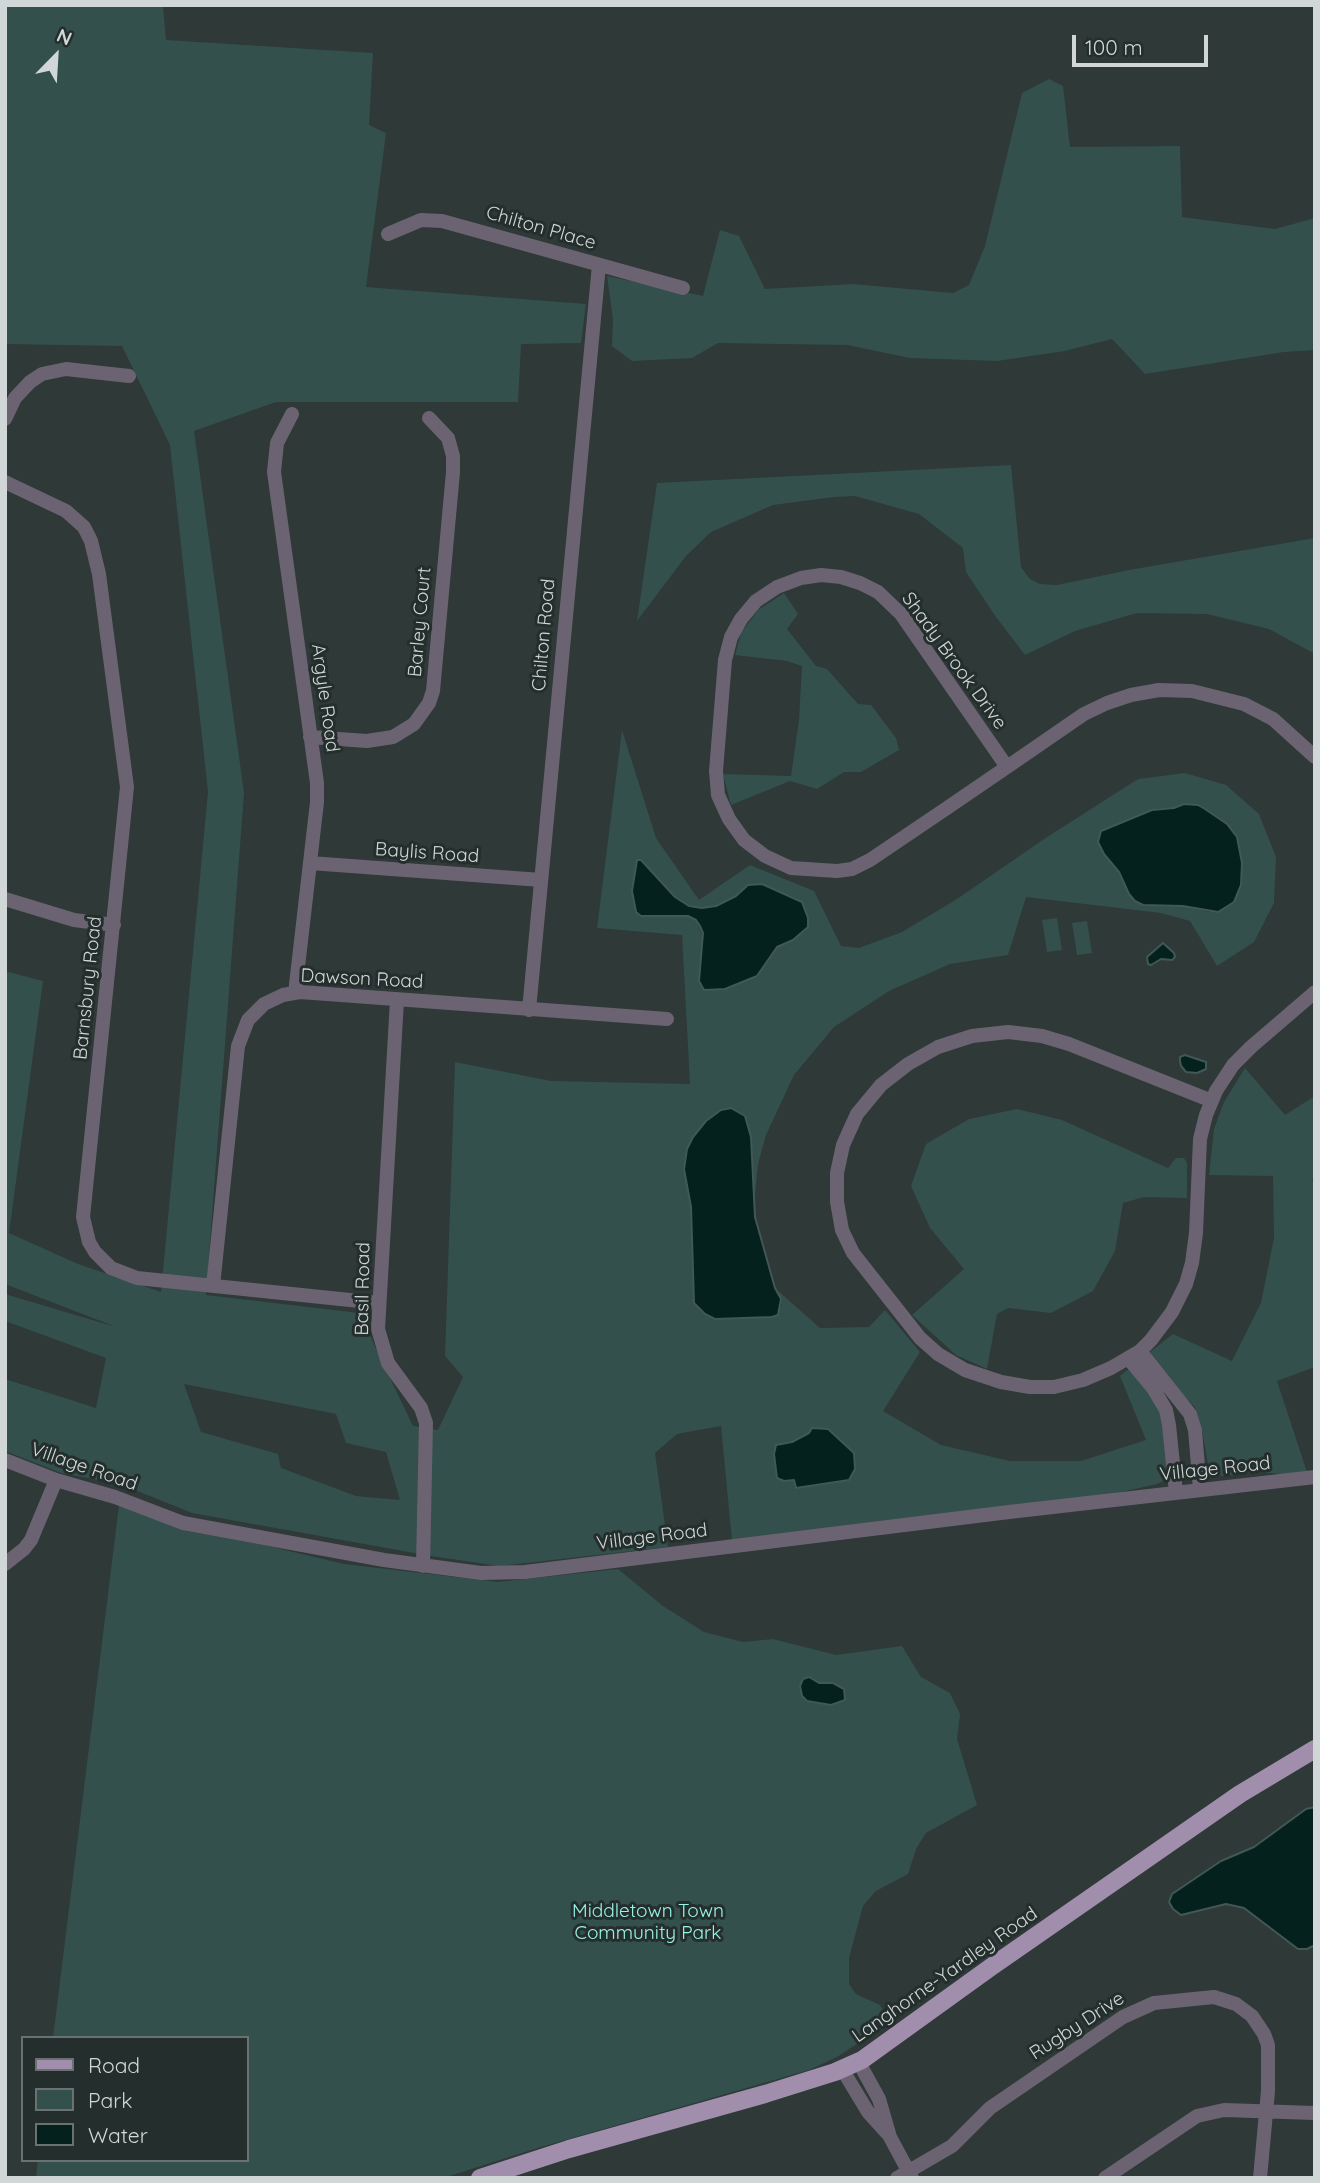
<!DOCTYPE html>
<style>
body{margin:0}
#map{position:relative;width:1320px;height:2183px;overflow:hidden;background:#2e3938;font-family:Quicksand,sans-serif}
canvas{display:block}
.frame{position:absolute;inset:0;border:7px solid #d0d7d6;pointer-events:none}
.legend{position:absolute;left:21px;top:2036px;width:228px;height:126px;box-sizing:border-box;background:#242f2d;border:2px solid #697271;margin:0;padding:9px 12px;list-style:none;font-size:21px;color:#d0d7d6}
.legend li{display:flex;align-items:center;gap:14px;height:35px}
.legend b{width:35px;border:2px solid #697271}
.north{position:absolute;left:21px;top:21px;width:70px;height:70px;-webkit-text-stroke:5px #242f2d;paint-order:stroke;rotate:24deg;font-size:19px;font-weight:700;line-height:28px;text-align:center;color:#d0d7d6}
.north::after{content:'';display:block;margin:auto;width:24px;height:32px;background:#d0d7d6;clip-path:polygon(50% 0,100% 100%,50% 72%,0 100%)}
.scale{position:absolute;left:1072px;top:35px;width:136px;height:32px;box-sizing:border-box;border:4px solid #d0d7d6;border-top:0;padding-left:9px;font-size:21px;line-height:24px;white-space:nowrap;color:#d0d7d6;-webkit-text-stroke:5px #242f2d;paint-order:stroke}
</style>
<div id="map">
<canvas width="1320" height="2183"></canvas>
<div class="frame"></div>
<ul class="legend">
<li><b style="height:9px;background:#a18ead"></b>Road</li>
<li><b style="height:19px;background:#33504d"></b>Park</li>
<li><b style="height:19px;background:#04211e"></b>Water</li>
</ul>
<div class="north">N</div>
<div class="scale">100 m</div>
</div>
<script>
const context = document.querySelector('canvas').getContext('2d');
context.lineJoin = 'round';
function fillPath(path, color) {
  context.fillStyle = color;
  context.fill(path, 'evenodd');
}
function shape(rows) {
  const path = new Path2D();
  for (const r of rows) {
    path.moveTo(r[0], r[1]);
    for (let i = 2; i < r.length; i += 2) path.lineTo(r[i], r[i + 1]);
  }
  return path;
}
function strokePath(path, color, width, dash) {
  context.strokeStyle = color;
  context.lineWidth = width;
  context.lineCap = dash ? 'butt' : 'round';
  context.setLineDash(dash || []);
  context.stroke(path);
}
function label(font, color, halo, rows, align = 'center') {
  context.font = font + ' Quicksand,sans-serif';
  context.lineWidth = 6;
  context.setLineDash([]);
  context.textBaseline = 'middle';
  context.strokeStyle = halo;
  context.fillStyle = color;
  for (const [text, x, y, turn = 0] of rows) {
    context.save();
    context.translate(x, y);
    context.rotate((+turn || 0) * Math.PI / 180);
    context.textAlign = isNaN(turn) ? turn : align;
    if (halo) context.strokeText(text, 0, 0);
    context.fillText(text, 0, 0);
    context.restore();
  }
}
const green = shape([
 [5,5,163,5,166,40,373,53,369,125,386,133,366,287,586,304,581,343,521,344,518,402,276,402,194,431,244,793,206,1295,359,1313,413,1426,438,1430,463,1377,445,1356,455,1062,551,1081,690,1084,682,935,597,928,622,730,656,838,699,900,750,865,814,891,841,946,859,948,902,932,957,899,1044,839,1138,779,1185,773,1226,785,1259,814,1276,857,1274,903,1254,942,1217,966,1190,921,1161,913,1026,897,1008,955,950,964,889,991,834,1027,794,1075,766,1135,758,1164,754,1204,751,1137,745,1116,731,1108,721,1110,712,1116,698,1130,687,1149,684,1169,691,1207,694,1303,715,1319,772,1317,782,1305,775,1288,820,1328,869,1327,885,1310,920,1352,883,1411,941,1445,1010,1461,1081,1461,1146,1440,1120,1376,1130,1368,1149,1390,1162,1416,1170,1473,1166,1480,1157,1484,1094,1498,732,1541,721,1426,677,1434,655,1453,668,1547,499,1566,431,1556,192,1513,120,1484,61,1473,5,1451,5,1379,96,1408,106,1358,5,1321,5,1294,116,1327,5,1284,5,971,43,981,9,1233,78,1264,161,1292,208,792,170,445,122,346,5,344],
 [1184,804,1198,805,1205,809,1220,818,1237,837,1242,863,1241,885,1234,902,1209,912,1183,906,1143,905,1125,886,1114,865,1104,854,1101,832,1146,813,1160,808,1174,808],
 [637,860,675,897,689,906,702,908,716,906,736,896,748,885,762,884,798,899,805,931,777,947,757,976,725,989,696,920,688,916,640,916,636,912,633,881,636,875],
 [184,1384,336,1414,346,1443,386,1452,400,1500,356,1496,281,1468,278,1454,201,1432],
 [1049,79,1063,86,1070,147,1180,146,1182,217,1275,229,1315,218,1315,350,1284,352,1145,374,1112,339,1065,351,997,361,910,358,847,345,718,343,692,358,632,361,612,346,613,319,607,276,703,296,720,230,739,236,765,289,853,284,953,293,969,285,985,246,1022,93],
 [1011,465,1021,567,1030,579,1040,584,1057,585,1129,570,1315,538,1315,654,1269,629,1207,614,1137,613,1075,631,1025,655,996,617,966,572,963,548,919,514,855,496,834,497,773,505,711,532,686,556,637,621,657,483],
 [784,593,798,614,787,629,816,666,827,669,858,704,871,705,896,738,899,750,861,772,844,772,817,789,790,781,731,805,723,774,791,776,799,720,802,666,787,661,735,655,741,633,758,610],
 [1057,918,1062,950,1047,952,1042,920],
 [1087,921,1092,953,1077,955,1072,923],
 [1245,1068,1285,1115,1315,1096,1315,1180,1312,1179,1315,1186,1315,1367,1277,1381,1307,1472,1293,1475,1257,1472,1222,1476,1209,1471,1202,1429,1195,1407,1177,1389,1151,1356,1150,1352,1173,1334,1232,1361,1261,1303,1274,1238,1273,1176,1209,1175,1214,1129,1224,1102],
 [1017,1109,1062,1120,1168,1168,1176,1158,1184,1158,1187,1163,1187,1198,1144,1197,1123,1203,1115,1251,1093,1291,1051,1313,1008,1308,997,1314,987,1369,956,1355,912,1315,964,1269,930,1228,911,1186,926,1144,969,1119],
 [119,1505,186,1531,264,1545,344,1564,498,1582,618,1569,663,1606,704,1632,743,1642,773,1639,836,1655,902,1646,921,1677,950,1693,960,1714,957,1739,977,1805,926,1833,916,1849,908,1874,876,1891,863,1906,849,1958,849,1984,856,1994,880,2005,890,2022,837,2057,809,2070,541,2147,443,2178,36,2178,38,2160,247,2160,247,2038,53,2038]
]);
const water = shape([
 [1184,804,1198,805,1205,809,1227,824,1237,837,1242,863,1241,885,1234,902,1218,912,1183,906,1143,905,1135,901,1129,894,1119,872,1104,854,1098,842,1101,831,1152,810,1174,808,1184,804],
 [637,860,641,860,675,897,689,906,702,908,716,906,736,896,748,885,762,884,802,902,808,918,808,927,793,940,777,947,757,976,725,989,704,990,699,981,703,933,700,926,696,920,688,916,641,916,636,912,632,891,637,860],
 [1163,943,1174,953,1175,957,1172,960,1161,959,1151,965,1148,964,1147,957,1163,943],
 [1185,1055,1206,1062,1206,1069,1197,1073,1186,1072,1181,1066,1180,1061,1180,1057,1185,1055],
 [731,1108,745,1116,751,1137,755,1217,775,1288,781,1299,778,1315,772,1317,715,1319,705,1314,694,1303,691,1207,684,1169,687,1149,693,1137,706,1121,721,1110,731,1108],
 [812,1428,828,1429,854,1453,855,1469,849,1480,796,1488,794,1480,784,1481,777,1478,774,1454,776,1445,792,1442,809,1433,812,1428],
 [809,1677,819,1683,833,1683,844,1689,845,1700,831,1705,807,1701,802,1696,800,1686,803,1679,809,1677],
 [1315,1807,1315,1944,1313,1946,1307,1949,1298,1949,1244,1908,1226,1904,1181,1915,1173,1909,1169,1902,1172,1894,1221,1861,1254,1847,1306,1809,1315,1807]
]);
const minor = shape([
 [388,234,421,220,442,221,683,288],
 [292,414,277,443,274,472,317,783,317,802,295,993],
 [5,419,15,398,30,382,42,374,66,369,129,376],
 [5,482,66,511,84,527,91,541,99,574,127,787,83,1217,89,1242,95,1252,111,1268,137,1278,379,1303],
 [310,737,367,741,393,737,414,724,429,703,433,691,453,472,453,456,448,438,429,418],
 [1007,767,901,614,878,592,860,583,841,577,821,575,801,578,777,587,756,601,741,619,731,637,725,660,716,771,718,795,729,819,744,840,765,856,791,868,837,871,852,869,870,860,947,808,1007,767,1084,714,1107,703,1131,695,1159,690,1192,691,1244,704,1273,719,1315,757],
 [310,863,541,880],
 [5,899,74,920,114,925],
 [397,1000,378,1329,388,1363,421,1408,426,1423,423,1566],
 [529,1010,599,265],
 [1212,1101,1069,1044,1042,1036,1008,1032,972,1036,938,1047,908,1064,881,1085,857,1114,843,1145,837,1173,837,1202,842,1230,853,1253,920,1338,938,1354,965,1370,1001,1382,1030,1387,1054,1387,1083,1380,1111,1368,1140,1351,1151,1340,1172,1312,1186,1284,1192,1263,1196,1233,1200,1139,1206,1115,1216,1091,1233,1065,1251,1047,1315,992],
 [213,1286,238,1046,248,1020,264,1004,283,995,300,992,667,1019],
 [1140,1351,1190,1414,1195,1430,1200,1490],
 [1128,1358,1153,1388,1166,1410,1169,1425,1176,1493],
 [5,1460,56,1480,115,1497,183,1523,384,1560,481,1573,525,1572,1009,1512,1315,1477],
 [5,1564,24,1549,31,1540,56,1480],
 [858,2061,879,2099,890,2137,912,2178],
 [842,2069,868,2112,887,2133],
 [897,2178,952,2146,990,2108,1123,2017,1154,2003,1214,1997,1236,2004,1252,2016,1264,2034,1268,2045,1268,2091,1260,2178],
 [1105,2178,1197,2116,1224,2110,1315,2113]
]);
const major = shape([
 [480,2178,569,2149,765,2094,835,2072,862,2060,991,1967,1240,1794,1315,1749]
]);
const streetNames = [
 ["Chilton Place",541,228,16],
 ["Barley Court",420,622,-85],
 ["Chilton Road",544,635,-85],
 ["Shady Brook Drive",954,661,54],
 ["Argyle Road",325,698,82],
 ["Baylis Road",427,853,4],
 ["Dawson Road",362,979,3],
 ["Barnsbury Road",88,988,-84],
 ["Basil Road",363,1289,-89],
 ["Village Road",84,1467,19],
 ["Village Road",1215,1469,-6],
 ["Village Road",652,1537,-7],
 ["Langhorne-Yardley Road",945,1975,-35],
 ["Rugby Drive",1077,2026,-33]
];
const parkNames = [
 ["Middletown Town",648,1911],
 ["Community Park",648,1933]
];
fillPath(green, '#33504d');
fillPath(water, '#04211e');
strokePath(water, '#415855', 2);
strokePath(minor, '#6c6372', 14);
strokePath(major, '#a18ead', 18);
label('19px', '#d0d7d6', '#242f2d', streetNames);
label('19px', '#99f2e7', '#242f2d', parkNames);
</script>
